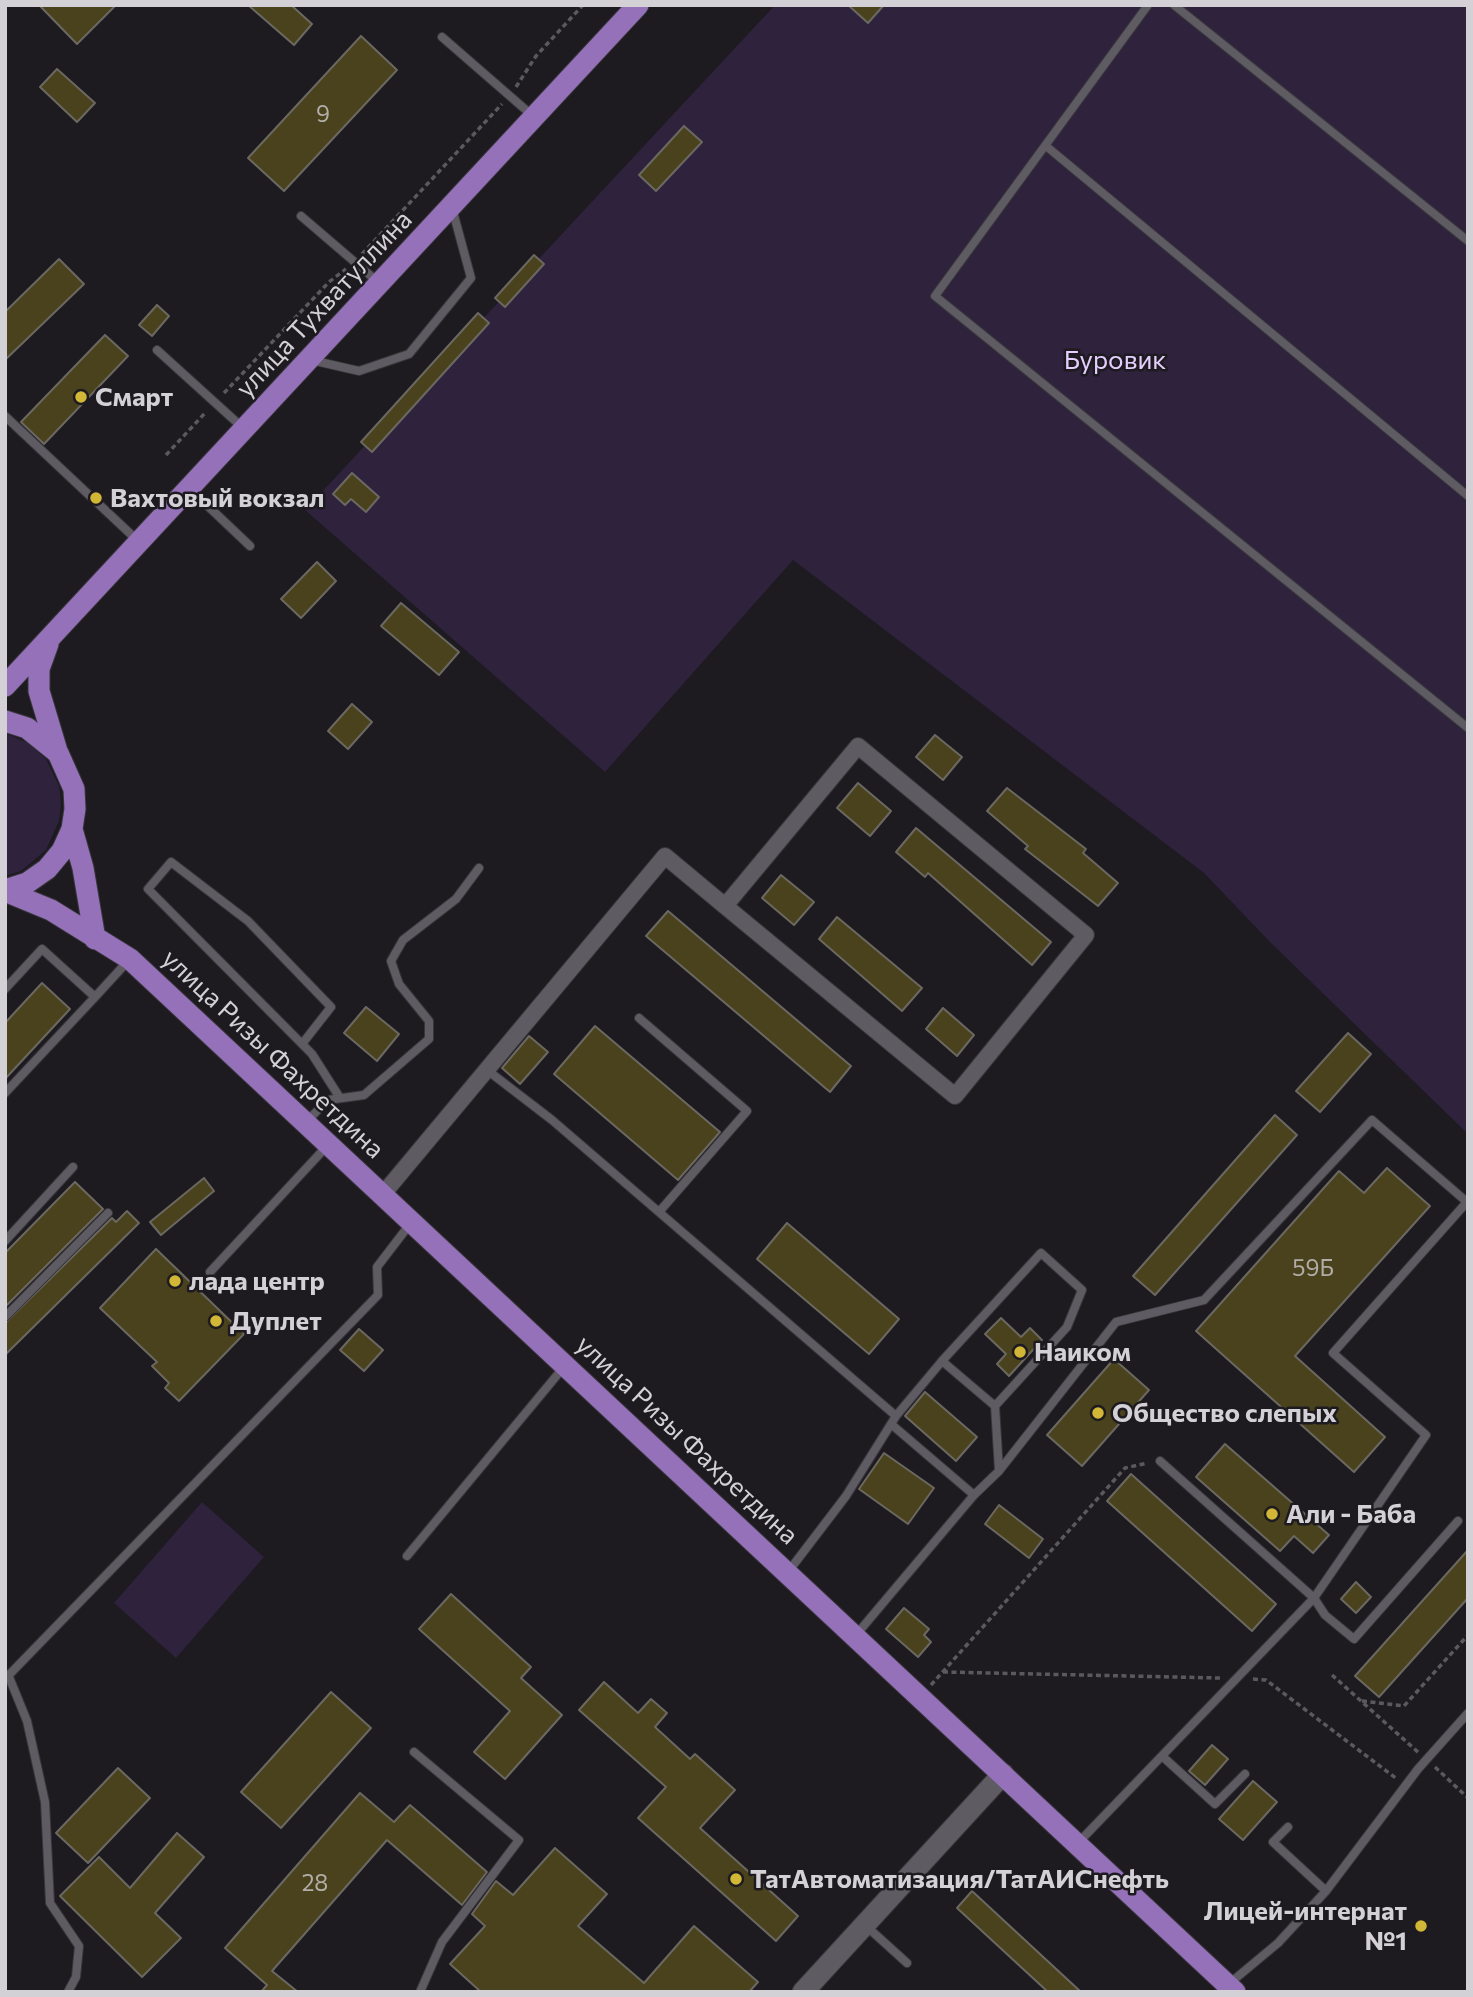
<!DOCTYPE html>
<meta charset="utf-8">
<style>
body{margin:0}
#map{position:relative;width:1473px;height:1997px;overflow:hidden;background:#1d1a20;font-family:Commissioner,sans-serif}
canvas{display:block}
.frame{position:absolute;inset:0;border:7px solid #d3d1d5;pointer-events:none}
</style>
<div id="map">
<canvas width="1473" height="1997"></canvas>
<div class="frame"></div>
</div>
<script>
const context = document.querySelector('canvas').getContext('2d');
context.lineJoin = 'round';
function fillPath(path, color) {
  context.fillStyle = color;
  context.fill(path, 'evenodd');
}
function shape(rows) {
  const path = new Path2D();
  for (const r of rows) {
    path.moveTo(r[0], r[1]);
    for (let i = 2; i < r.length; i += 2) path.lineTo(r[i], r[i + 1]);
  }
  return path;
}
function strokePath(path, color, width, dash) {
  context.strokeStyle = color;
  context.lineWidth = width;
  context.lineCap = dash ? 'butt' : 'round';
  context.setLineDash(dash || []);
  context.stroke(path);
}
function label(font, color, halo, rows, align = 'center') {
  context.font = font + ' Commissioner,sans-serif';
  context.lineWidth = 5;
  context.setLineDash([]);
  context.textBaseline = 'middle';
  context.strokeStyle = halo;
  context.fillStyle = color;
  for (const [text, x, y, turn = 0] of rows) {
    context.save();
    context.translate(x, y);
    context.rotate((+turn || 0) * Math.PI / 180);
    context.textAlign = isNaN(turn) ? turn : align;
    if (halo) context.strokeText(text, 0, 0);
    context.fillText(text, 0, 0);
    context.restore();
  }
}
const green = shape([
 [775,5,1468,5,1468,1134,1271,943,1204,873,793,560,605,772,305,510],
 [5,733,28,743,46,759,59,786,61,803,59,821,46,850,21,871,5,876],
 [202,1502,264,1557,176,1658,114,1603]
]);
const building = shape([
 [39,5,116,5,77,44,39,5],
 [248,5,291,5,312,24,294,45,248,5],
 [848,5,884,5,868,23,848,5],
 [361,36,397,70,284,191,248,158,361,36],
 [57,69,95,103,77,122,40,87,57,69],
 [684,126,702,142,656,191,639,175,684,126],
 [534,255,544,264,505,307,495,298,534,255],
 [59,259,84,284,5,360,5,312,59,259],
 [157,305,169,316,152,336,139,325,157,305],
 [478,313,489,323,372,452,361,442,478,313],
 [105,335,128,356,44,444,21,422,105,335],
 [352,473,379,497,366,512,351,499,345,505,333,494,352,473],
 [317,562,336,581,301,618,281,599,317,562],
 [401,603,459,652,439,675,381,626,401,603],
 [352,704,372,722,348,749,328,731,352,704],
 [935,735,962,757,943,780,916,757,935,735],
 [858,783,891,811,870,836,837,808,858,783],
 [1007,788,1086,849,1083,853,1118,883,1098,906,1025,849,1028,846,987,811,1007,788],
 [916,828,1051,942,1032,965,928,873,925,877,896,852,916,828],
 [781,875,814,902,794,925,762,898,781,875],
 [668,911,851,1066,830,1092,646,936,668,911],
 [837,917,922,988,902,1011,819,939,837,917],
 [42,983,70,1009,5,1079,5,1023,42,983],
 [366,1007,399,1034,377,1061,344,1033,366,1007],
 [943,1008,974,1035,957,1056,926,1029,943,1008],
 [595,1026,720,1132,678,1180,554,1074,595,1026],
 [1348,1033,1371,1054,1320,1112,1296,1091,1348,1033],
 [529,1036,548,1052,520,1084,502,1068,529,1036],
 [1275,1115,1297,1135,1155,1295,1133,1276,1275,1115],
 [1387,1168,1430,1206,1295,1356,1385,1437,1354,1472,1196,1331,1339,1171,1364,1193,1387,1168],
 [204,1178,214,1191,161,1235,150,1222,204,1178],
 [75,1182,103,1209,5,1307,5,1253,75,1182],
 [127,1211,139,1223,5,1355,5,1323,112,1218,116,1222,127,1211],
 [787,1223,899,1319,869,1354,757,1259,787,1223],
 [156,1249,244,1334,179,1401,165,1388,169,1383,152,1366,157,1362,100,1308,156,1249],
 [1001,1318,1021,1337,1030,1328,1042,1340,1009,1376,997,1364,1006,1354,985,1334,1001,1318],
 [359,1329,383,1350,364,1371,340,1350,359,1329],
 [1114,1359,1149,1390,1082,1466,1047,1435,1114,1359],
 [925,1392,977,1437,956,1461,905,1416,925,1392],
 [1225,1444,1329,1535,1313,1553,1294,1536,1280,1551,1196,1477,1225,1444],
 [884,1453,934,1488,908,1524,859,1489,884,1453],
 [1131,1474,1276,1604,1252,1631,1107,1501,1131,1474],
 [999,1505,1043,1539,1029,1558,985,1524,999,1505],
 [1468,1550,1468,1598,1379,1697,1355,1676,1468,1550],
 [1356,1582,1371,1597,1356,1613,1341,1599,1356,1582],
 [451,1594,531,1667,521,1678,562,1715,505,1779,474,1752,510,1711,419,1629,451,1594],
 [904,1608,929,1629,924,1635,931,1642,918,1657,886,1629,904,1608],
 [604,1682,638,1713,651,1699,667,1713,655,1727,690,1759,695,1754,735,1790,700,1828,798,1916,776,1941,638,1818,666,1787,579,1710,604,1682],
 [331,1692,371,1728,281,1828,241,1792,331,1692],
 [1212,1745,1228,1759,1205,1785,1189,1771,1212,1745],
 [118,1768,150,1798,88,1863,56,1833,118,1768],
 [1253,1781,1277,1802,1243,1840,1219,1819,1253,1781],
 [360,1793,394,1822,410,1805,487,1872,462,1905,387,1840,272,1971,298,1992,261,1992,267,1985,225,1948,360,1793],
 [177,1833,204,1857,155,1913,181,1938,142,1977,60,1896,99,1857,130,1888,177,1833],
 [555,1848,607,1894,578,1926,644,1983,694,1926,758,1982,749,1992,481,1992,450,1964,485,1926,472,1914,496,1881,513,1895,555,1848],
 [972,1891,1081,1992,1048,1992,957,1908,972,1891]
]);
const path = shape([
 [516,87,536,56,583,5],
 [362,254,502,104],
 [224,393,329,282,346,269],
 [166,455,206,412],
 [943,1672,1220,1678],
 [1332,1675,1419,1753],
 [1253,1679,1266,1680,1397,1779],
 [931,1685,1125,1468,1148,1463],
 [1362,1701,1404,1706,1468,1635],
 [1435,1767,1468,1798]
]);
const lane = shape([
 [1148,5,935,296,1468,728],
 [1174,5,1468,241],
 [442,37,534,117],
 [1046,146,1468,496],
 [301,216,378,282],
 [157,350,243,428],
 [311,360,359,371,409,354,471,278,452,208],
 [5,416,138,541],
 [191,490,250,546],
 [5,989,42,949,95,997,128,961],
 [639,1018,747,1111,659,1212],
 [302,1044,331,1007,248,921,171,862,148,889,312,1054,340,1098],
 [487,1070,552,1120,896,1416],
 [5,1093,95,997],
 [307,1121,328,1100,364,1095,429,1039,429,1021,399,984,391,961,403,940,456,899,479,868],
 [5,1241,73,1167],
 [210,1272,327,1146],
 [5,1317,108,1213],
 [942,1361,995,1406,999,1471],
 [891,1424,974,1495],
 [1160,1461,1314,1598,1325,1615,1354,1639,1458,1521],
 [407,1556,563,1368],
 [788,1572,846,1496,896,1416,942,1361,1041,1253,1082,1290,1067,1327,995,1406],
 [856,1635,974,1495,999,1471,1116,1322,1204,1300,1372,1120,1467,1202,1333,1353,1426,1435,1314,1598,1077,1844],
 [9,1677,27,1721,45,1802,50,1903,79,1946,76,1977,68,1992],
 [5,1679,378,1295,377,1267,410,1224],
 [414,1752,519,1840,442,1942,420,1992],
 [1162,1756,1215,1804,1245,1774],
 [1288,1827,1273,1842,1326,1891],
 [865,1925,907,1963],
 [1230,1983,1278,1943,1326,1891,1418,1769,1468,1713]
]);
const street = shape([
 [383,1194,665,856,725,906,955,1096,1086,935,858,746,725,906]
]);
const secondary = shape([
 [803,1992,1003,1774]
]);
const primary = shape([
 [48,644,39,669,39,691,57,751],
 [5,686,638,5],
 [5,721,27,728,58,753,74,789,75,809,72,829,62,851,47,869,27,883,5,890],
 [72,829,83,868,95,939],
 [5,891,51,910,130,959,1235,1992]
]);
const markers = [
 [81,397,7,"#d2b635"],
 [96,498,7,"#d2b635"],
 [175,1281,7,"#d2b635"],
 [216,1321,7,"#d2b635"],
 [1020,1352,7,"#d2b635"],
 [1098,1413,7,"#d2b635"],
 [1272,1514,7,"#d2b635"],
 [736,1879,7,"#d2b635"],
 [1421,1926,7,"#d2b635"]
];
const numberNames = [
 ["9",323,114],
 ["59Б",1313,1268],
 ["28",315,1883]
];
const streetNames = [
 ["улица Тухватуллина",324,304,-47],
 ["улица Ризы Фахретдина",273,1054,43],
 ["улица Ризы Фахретдина",687,1440,43]
];
const parkNames = [
 ["Буровик",1115,360]
];
const poiNames = [
 ["Смарт",95,397],
 ["Вахтовый вокзал",110,498],
 ["лада центр",189,1281],
 ["Дуплет",230,1321],
 ["Наиком",1034,1352],
 ["Общество слепых",1112,1413],
 ["Али - Баба",1286,1514],
 ["ТатАвтоматизация/ТатАИСнефть",750,1879],
 ["Лицей-интернат",1407,1911,"right"],
 ["№1",1407,1941,"right"]
];
fillPath(green, '#2e223c');
fillPath(building, '#4a421c');
strokePath(building, '#6a6861', 2);
strokePath(lane, '#38363b', 10);
strokePath(street, '#38363b', 18);
strokePath(secondary, '#38363b', 23);
strokePath(primary, '#38363b', 23);
strokePath(path, '#5c595e', 3.5, [5, 3.5]);
strokePath(lane, '#5e5b62', 8);
strokePath(street, '#5e5b62', 16);
strokePath(secondary, '#5e5b62', 21);
strokePath(primary, '#9571ba', 21);
for (const [x, y, r, color] of markers) {
  const dot = new Path2D();
  dot.arc(x, y, r, 0, 2 * Math.PI);
  context.fillStyle = color;
  context.fill(dot);
  strokePath(dot, '#1d1a20', 2.5);
}
label('23px', '#b1ada7', null, numberNames);
label('26px', '#d3d1d5', '#1d1a20', streetNames);
label('26px', '#e3cefe', '#1d1a20', parkNames);
label('bold 26px', '#d3d1d5', '#1d1a20', poiNames, 'left');
</script>
